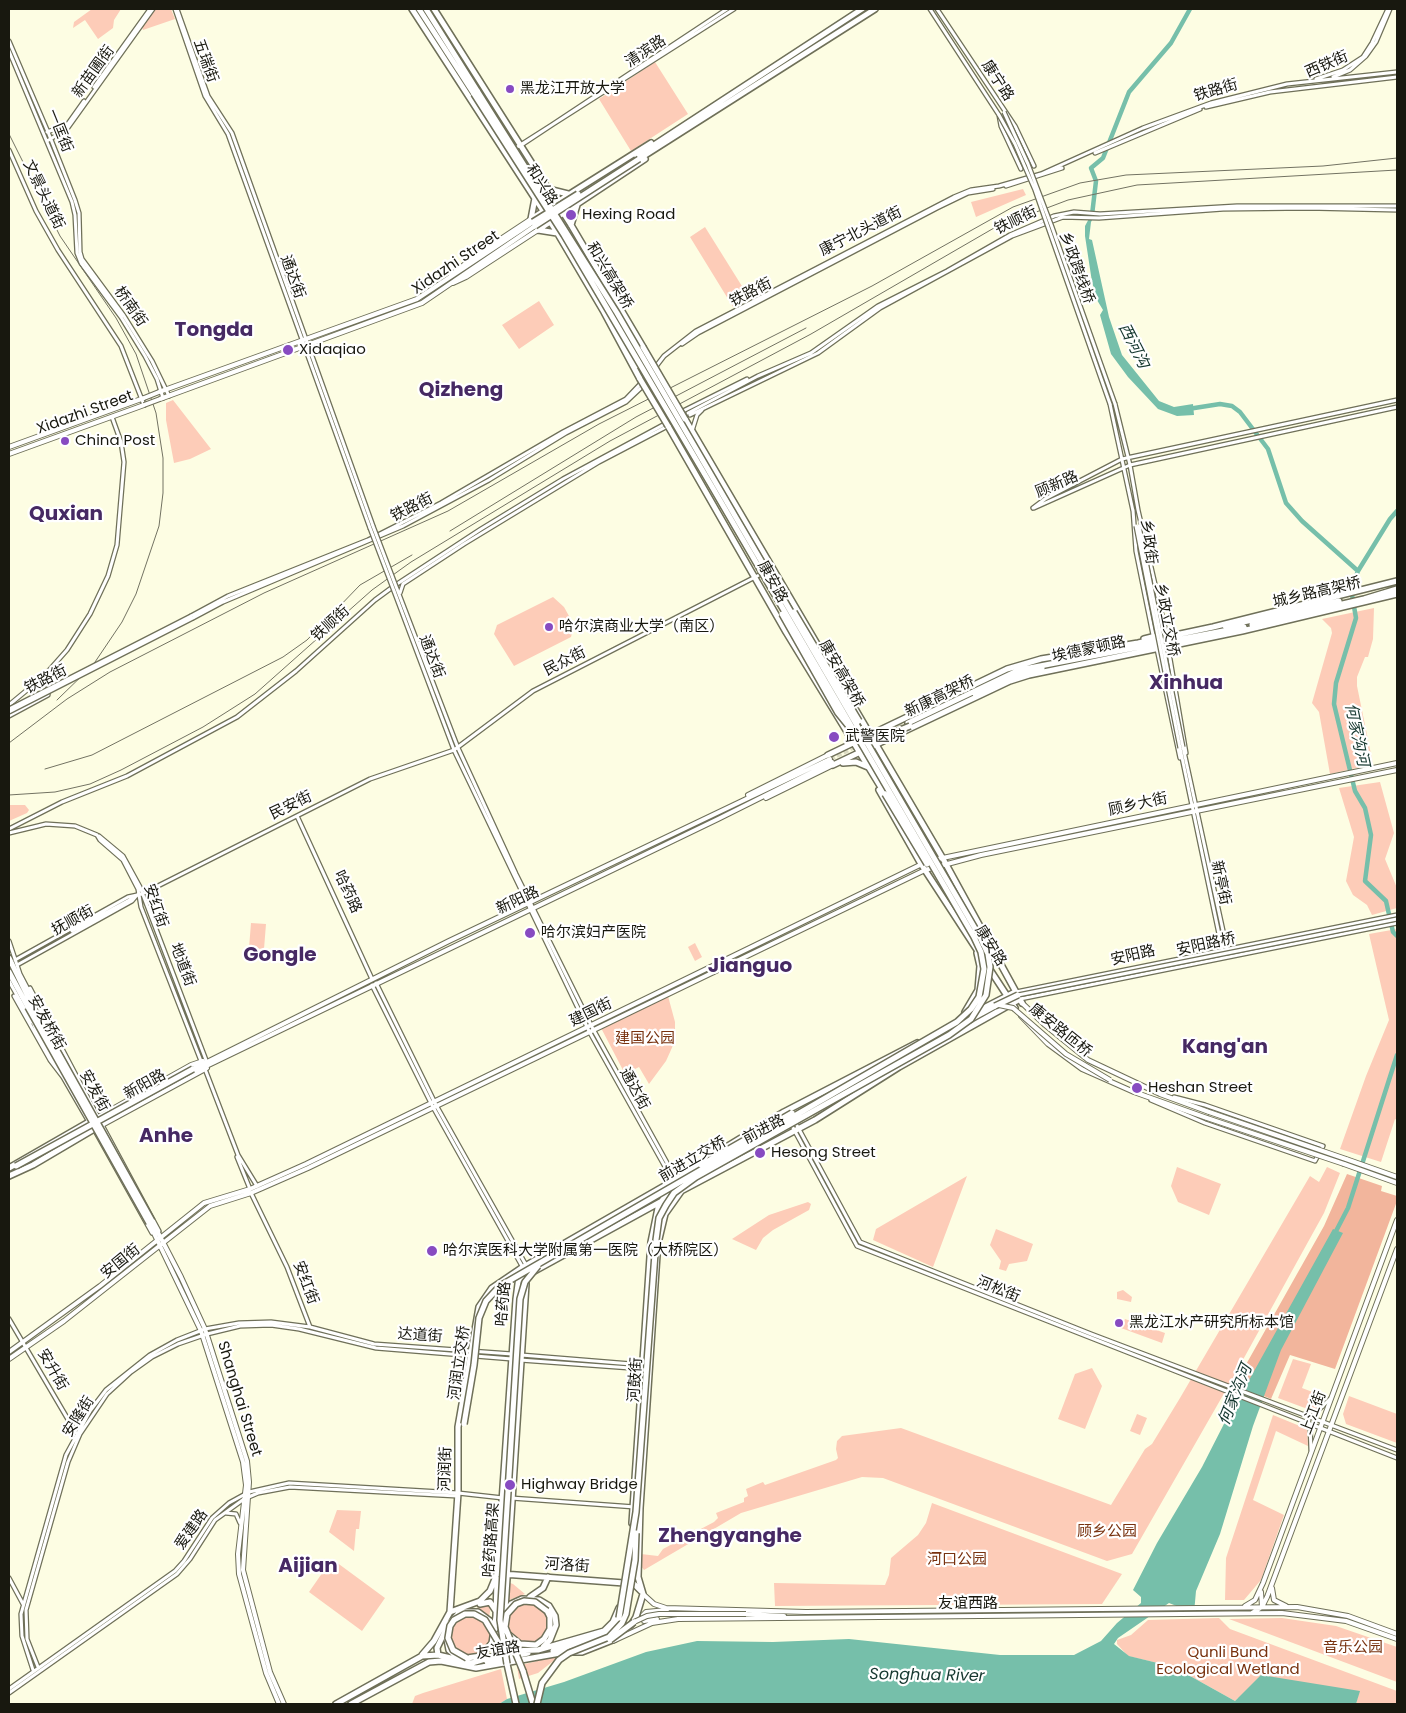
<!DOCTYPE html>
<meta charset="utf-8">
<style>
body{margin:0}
#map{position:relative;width:1406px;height:1713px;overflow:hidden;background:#fdfde3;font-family:Poppins,sans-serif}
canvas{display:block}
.frame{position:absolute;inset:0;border:10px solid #18180f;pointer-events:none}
</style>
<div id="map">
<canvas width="1406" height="1713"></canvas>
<div class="frame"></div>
</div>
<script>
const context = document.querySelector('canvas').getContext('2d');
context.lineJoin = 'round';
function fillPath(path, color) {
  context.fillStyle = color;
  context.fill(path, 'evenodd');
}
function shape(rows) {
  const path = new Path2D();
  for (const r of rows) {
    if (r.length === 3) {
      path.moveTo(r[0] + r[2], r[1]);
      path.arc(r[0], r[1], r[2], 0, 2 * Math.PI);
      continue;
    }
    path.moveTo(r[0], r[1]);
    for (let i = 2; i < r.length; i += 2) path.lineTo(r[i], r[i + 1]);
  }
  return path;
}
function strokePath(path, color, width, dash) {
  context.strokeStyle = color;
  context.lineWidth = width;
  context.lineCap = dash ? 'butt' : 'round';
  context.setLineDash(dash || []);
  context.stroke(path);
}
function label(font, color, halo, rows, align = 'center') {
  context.font = font + ' Poppins,"Noto Sans SC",sans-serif';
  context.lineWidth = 4.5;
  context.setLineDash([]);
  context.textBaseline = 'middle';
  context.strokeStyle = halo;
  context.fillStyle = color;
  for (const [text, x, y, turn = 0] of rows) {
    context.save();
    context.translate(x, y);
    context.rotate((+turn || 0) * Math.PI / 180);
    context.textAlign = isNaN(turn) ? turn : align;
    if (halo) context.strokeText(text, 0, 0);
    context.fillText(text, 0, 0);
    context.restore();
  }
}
const green = shape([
 [92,9,121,9,114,20,113,28,98,39,85,20,73,28,74,22],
 [156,9,171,9,175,19,143,30,142,27],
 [655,62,688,114,631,151,599,99],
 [1023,189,1026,195,976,217,971,202],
 [705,227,750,299,733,307,690,237],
 [539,301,554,325,519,349,502,325],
 [173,400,211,449,190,459,174,463,166,420,166,403],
 [553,597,564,607,574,625,571,637,514,666,494,634,497,625],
 [1374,608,1373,639,1368,657,1365,657,1357,677,1357,686,1373,764,1330,774,1319,712,1312,703,1332,633,1331,628,1322,619],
 [1380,782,1394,833,1385,859,1397,888,1397,908,1372,915,1367,905,1353,895,1346,881,1354,837,1339,788],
 [9,805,25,805,29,810,27,813,9,821],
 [251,923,266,924,264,949,249,948],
 [1397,929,1397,1120,1395,1119,1381,1162,1340,1149,1366,1076,1389,1020,1369,934],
 [695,943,702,957,695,961,688,947],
 [668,996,675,1022,675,1041,666,1061,649,1084,639,1067,625,1074,600,1026],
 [1177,1167,1221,1184,1209,1215,1178,1202,1171,1186],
 [1327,1167,1340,1173,1324,1213,1234,1376,1132,1554,1107,1561,883,1478,862,1477,741,1513,644,1570,640,1565,641,1554,658,1556,663,1549,714,1522,718,1518,716,1513,744,1502,744,1498,748,1496,746,1489,763,1482,765,1485,836,1460,838,1458,836,1449,837,1441,842,1436,901,1428,1111,1505,1145,1449,1152,1444,1180,1398,1310,1176,1319,1182],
 [967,1176,933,1267,873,1240,876,1229],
 [808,1202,811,1204,809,1210,773,1230,763,1238,756,1250,732,1239,769,1215],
 [996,1229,1033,1244,1027,1261,1009,1264,1006,1271,999,1269,1001,1261,990,1245],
 [1123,1290,1132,1297,1131,1302,1117,1299,1117,1292],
 [1125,1319,1165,1333,1162,1343,1121,1328],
 [1293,1359,1311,1364,1302,1388,1323,1396,1321,1405,1313,1411,1278,1398],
 [1092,1368,1102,1386,1085,1429,1058,1419,1075,1374],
 [1349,1396,1397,1414,1397,1443,1346,1424,1343,1414],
 [1137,1414,1147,1418,1140,1435,1130,1431],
 [1273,1415,1307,1429,1308,1446,1276,1431,1253,1500,1284,1515,1261,1580,1244,1600,1225,1600,1226,1558],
 [932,1503,1122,1574,1102,1604,775,1606,774,1583,885,1585,889,1575,891,1558,918,1535,926,1523],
 [337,1510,361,1511,359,1529,356,1529,354,1551,329,1532],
 [332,1559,385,1598,362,1631,309,1592],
 [510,1583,513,1584,525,1594,509,1600],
 [528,1623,20],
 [484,1604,491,1606,489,1617,473,1610],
 [470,1636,20],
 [1219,1618,1230,1629,1397,1691,1397,1704,1356,1704,1359,1691,1238,1698,1235,1701,1174,1667,1128,1656,1117,1644,1117,1640,1131,1635,1148,1620],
 [1282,1618,1336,1626,1397,1647,1397,1682,1229,1619],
 [561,1655,538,1673,519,1679,517,1666],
 [501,1669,507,1699,499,1704,412,1704,415,1696,423,1693]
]);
const forest = shape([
 [1347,1174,1382,1186,1381,1191,1397,1196,1397,1201,1335,1369,1290,1355,1271,1399,1235,1384,1324,1226]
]);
const water = shape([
 [1097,211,1091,222,1089,239,1092,240,1109,317,1122,355,1159,401,1174,407,1193,404,1194,415,1177,416,1158,409,1128,377,1111,354,1100,315,1103,310,1097,300,1092,282,1085,236,1085,226,1092,213],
 [1333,1229,1343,1233,1281,1350,1253,1426,1220,1534,1196,1591,1194,1613,1169,1603,1118,1638,1114,1644,1129,1656,1174,1667,1235,1701,1261,1675,1360,1691,1356,1704,499,1704,507,1699,564,1682,646,1652,697,1641,773,1642,849,1639,1000,1655,1074,1655,1101,1641,1117,1623,1141,1603,1141,1597,1133,1590,1157,1543,1202,1467,1229,1414,1238,1406,1238,1400]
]);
const river = shape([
 [1092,215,1096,181,1091,168,1103,158,1129,92,1171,43,1190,9],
 [1188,409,1220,404,1232,406,1240,412,1268,449,1286,503,1302,521,1358,571],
 [1397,511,1390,519,1358,571,1351,589,1356,618,1336,683,1334,704,1355,791,1365,808,1371,835,1365,881,1386,901,1393,932,1397,936],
 [1334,1235,1348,1208,1397,1055]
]);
const secondaryTunnel = shape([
 [9,967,72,931]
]);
const highwayTunnel = shape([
 [830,759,907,720]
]);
const secondary = shape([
 [175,9,205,96,228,134,370,528],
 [177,9,208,96,232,133,373,526],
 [930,9,999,115,1001,126,1021,169],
 [937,9,1015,126,1034,166],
 [9,41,48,132,75,200,79,213,80,252,82,259,124,316,152,361,169,396],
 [9,51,72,202,75,215,77,253,81,263,121,317,145,356,157,379,163,398],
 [1333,77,1350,70,1366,56,1376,42,1390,9],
 [1316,79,1343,70,1363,57,1372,43,1388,9],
 [94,87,150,9],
 [1206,107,1270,92,1397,77],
 [47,132,67,125,84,101],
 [47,141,67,129,153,9],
 [520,146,727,9],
 [514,149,734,9],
 [9,150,36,211,58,250,121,346,144,405],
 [1095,153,1200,109],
 [1006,186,1062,168],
 [682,344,698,333,937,208,968,193,993,189],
 [654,369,664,356,696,331,954,197,971,190,999,186,1041,174,1143,128,1211,103,1287,84,1397,72],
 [1110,404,1133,511],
 [1115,404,1130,465,1138,510],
 [681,412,747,379],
 [688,413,758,376,811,353,878,306,947,271,1010,235,1054,216,1074,212,1100,214,1237,206,1397,206],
 [690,415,818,353,880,308,1012,236,1063,217,1099,218,1223,209,1308,208,1397,210],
 [692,431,697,415,702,410],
 [1033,508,1045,499,1122,459,1397,400],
 [1034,508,1130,465,1397,407],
 [1133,510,1136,551,1153,635],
 [1138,510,1166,632],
 [397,589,458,748,516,874,593,1029,676,1179],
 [394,591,454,750,589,1031,673,1181],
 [400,593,403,584,464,544,599,462,664,428],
 [191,616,228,596,368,540,441,503,563,432,626,399,647,377],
 [193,618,223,602,403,526,489,480,566,433,626,402,644,385],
 [1168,647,1186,753],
 [1157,649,1180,758],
 [9,705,44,676,67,650,90,614,108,576,117,545,124,462,121,442,112,417],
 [9,716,48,695,48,673],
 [1183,747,1227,949],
 [1180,748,1224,958],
 [297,816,372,979],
 [9,829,62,802,127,776,237,717,296,671,375,600,394,586,481,529,563,479,663,425],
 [9,833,46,824,75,826,97,835,100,840,123,860,138,889,141,907,201,1061],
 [99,836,123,856,140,887,206,1060],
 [72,931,133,898],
 [9,941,20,974,42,1016],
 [15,960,128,897,142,894,370,779,454,750,533,691,763,573],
 [17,965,132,901,137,895],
 [9,981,32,1022],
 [376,983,436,1105,526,1265],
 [372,985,433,1107,522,1266],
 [30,988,98,1117],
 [1016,992,1397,915],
 [14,996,50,1060,63,1077,89,1122],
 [1020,999,1397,923],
 [48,1026,62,1051],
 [37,1031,59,1070],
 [205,1069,238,1155,257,1186],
 [1151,1100,1205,1123,1315,1161,1323,1146,1205,1105,1174,1097],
 [794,1120,860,1242,1091,1334,1397,1450],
 [791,1124,857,1246,1397,1458],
 [102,1125,159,1231],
 [94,1129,152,1233],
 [237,1157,250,1189],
 [251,1193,287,1267,310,1327],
 [9,1319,76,1433],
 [521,1355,644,1365],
 [520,1360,644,1369],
 [1310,1418,1330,1399],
 [1310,1424,1311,1450],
 [511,1498,635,1507],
 [226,1513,236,1514,240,1523],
 [9,1578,23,1604],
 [38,1667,27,1639,26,1610,68,1462,80,1434,107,1394,131,1372,152,1357,178,1344,207,1334,240,1326,271,1325,299,1329,376,1348,512,1359],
 [33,1670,22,1636,21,1614,66,1455,90,1411,106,1390,150,1355,177,1340,205,1329,239,1323,271,1322,310,1327,374,1344,512,1354],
 [9,1689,175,1571,184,1561,212,1518,229,1503,249,1492,289,1483,458,1493,503,1498],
 [9,1693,177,1574,190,1559,215,1520,244,1499,258,1493,290,1487,457,1496]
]);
const primary = shape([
 [451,275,475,256,531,219],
 [453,283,466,277,538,230],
 [159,392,417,299,533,222],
 [160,399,422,303,535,226],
 [9,447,144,398],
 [9,454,144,405],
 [748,795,828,755],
 [766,798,833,765],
 [933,860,1397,763],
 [1022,1003,1045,1025,1088,1060,1160,1094,1209,1112],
 [1021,1016,1048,1044,1082,1069,1134,1092,1207,1118],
 [193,1069,449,941,830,759],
 [194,1072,718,819,832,762],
 [98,1117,191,1065,203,1061],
 [102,1125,207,1068],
 [1346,1159,1397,1177],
 [1344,1164,1397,1183],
 [152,1221,181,1277,205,1329,247,1461,249,1482,243,1570,270,1672,284,1704],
 [149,1223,201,1331,243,1462,246,1485,238,1554,239,1574,266,1673,279,1704],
 [9,1352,100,1286,204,1203,250,1189,306,1164,924,863],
 [9,1359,64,1321,210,1206,251,1193,308,1168,925,870,981,855,1397,770],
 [1272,1588,1274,1600,1286,1606],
 [1261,1592,1262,1607],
 [643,1594,654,1604,666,1608,806,1612,1297,1607,1348,1616,1397,1634],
 [1245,1606,1255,1600,1263,1583,1397,1220],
 [1252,1613,1262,1607,1267,1597,1397,1249],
 [746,1614,784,1616],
 [657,1619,644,1621,643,1615,646,1612,667,1610],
 [613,1641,652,1623,678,1619,1282,1613,1346,1621,1397,1639]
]);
const highway = shape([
 [412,9,558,234,604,312,640,379],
 [419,9,474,94],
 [426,9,478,92],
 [434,9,571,225,643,347],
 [637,156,862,9],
 [639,159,875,9],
 [548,189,568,194],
 [554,204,651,143],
 [531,219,545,210],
 [531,219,535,198],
 [571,225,577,205],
 [538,230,645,159],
 [538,230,557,233],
 [612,321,620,338],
 [625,345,636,366],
 [685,419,942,857,1022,1003],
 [668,426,786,632,885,794],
 [1252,625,1364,599,1397,589],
 [1225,626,1339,601],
 [1144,639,1172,632],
 [975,694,1018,674,1042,668],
 [908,723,1019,670,1244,627],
 [828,755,1007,669,1041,659,1138,643,1213,627,1397,581],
 [843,763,856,762,868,767],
 [833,765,1010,681,1029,675,1242,631,1397,594],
 [879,790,921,864,1015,1008],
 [9,958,33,1007],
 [9,972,29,1009],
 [965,1012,978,990,980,966,977,953],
 [40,1016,48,1028],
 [33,1019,38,1033],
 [962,1019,1015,992],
 [971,1019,995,1006],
 [695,1166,784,1112,917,1043],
 [9,1168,89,1122,92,1117,101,1119,102,1125,100,1128,94,1129,33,1165,9,1176],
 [681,1191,815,1120,899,1067,1020,999],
 [659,1239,665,1214,682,1190],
 [518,1280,662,1201],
 [632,1523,651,1242,658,1208,673,1181],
 [503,1574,624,1583,634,1584,641,1591],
 [530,1597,543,1588,548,1577],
 [480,1604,490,1602,496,1611],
 [450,1612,480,1601,490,1591,497,1574,516,1299,520,1269,701,1165],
 [504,1615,511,1604,522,1599,539,1600,549,1606,555,1616,556,1625,550,1640,543,1647],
 [504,1625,526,1284],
 [631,1625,636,1617,643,1594,638,1577,640,1508,657,1255],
 [446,1634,449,1650,461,1660],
 [509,1635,520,1644,536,1645,544,1639,550,1629,550,1617,547,1611],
 [553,1651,603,1636,613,1629,619,1618],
 [422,1655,434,1641,450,1612,458,1493,458,1427,479,1307,492,1288,520,1269],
 [438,1655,437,1648,448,1625,460,1612,478,1612,490,1621,495,1629],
 [467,1658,481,1656,492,1643,496,1616,497,1579],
 [487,1662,528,1653],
 [507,1664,516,1704],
 [523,1671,533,1704],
 [336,1704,422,1656,438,1655,472,1663,511,1651,538,1650,604,1631,613,1622,619,1608],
 [351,1704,429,1662,441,1661,476,1668,566,1652,582,1652,615,1639]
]);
const rail = shape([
 [9,134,60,236,116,318,136,354,156,413,163,458,163,493,159,526,136,594,122,622,93,665,57,700],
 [450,531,636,417,806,328],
 [9,743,67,699,110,672,264,593,448,511,599,424,872,286,1013,207,1080,183,1126,175,1323,166,1397,158],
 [45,769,92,755,283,657,307,640,360,585,412,555],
 [9,795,55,792,90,784,121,770,203,727,255,694,372,590,411,562,610,441,811,334,994,228,1068,200,1137,185,1397,170]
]);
const secondaryBridge = shape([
 [1004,112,1028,164,1052,227,1115,404],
 [999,115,1015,144,1035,190,1110,404],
 [373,526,397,589],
 [1136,526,1180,748],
 [1139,526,1183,747],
 [370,528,394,591],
 [9,709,191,616],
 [9,712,193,618],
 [1018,995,1397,919]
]);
const primaryBridge = shape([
 [144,398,159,392],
 [144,405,160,399],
 [999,1005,1013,1008,1066,1054,1110,1080],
 [1209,1112,1346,1159],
 [1207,1118,1344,1164],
 [634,1622,647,1616,659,1614,746,1614]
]);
const highwayBridge = shape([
 [478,92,617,313,980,937,988,954,990,967,986,995,971,1019,949,1035,696,1177,674,1193,666,1205,659,1218,656,1240,636,1512,619,1618],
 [533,222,578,194],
 [535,226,639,159],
 [643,347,685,419],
 [640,379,668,426],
 [794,612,859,721],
 [782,614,838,713,851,729],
 [862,735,883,737,910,726],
 [885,794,927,864],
 [31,1004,152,1221],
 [995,1006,1018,995],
 [28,1007,149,1223],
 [701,1165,792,1113],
 [16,1166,193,1069],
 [464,1424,474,1365,479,1318,486,1301,500,1286,957,1022,971,1009,979,997,984,969,981,952,974,937,711,485,564,235,474,94],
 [610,1640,634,1622],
 [467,1658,453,1650,448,1638,450,1626,454,1620,465,1614,474,1614,485,1620,503,1650],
 [507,1664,500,1620,520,1299,525,1282,538,1266],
 [523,1671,505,1627,507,1614,516,1604,524,1601,535,1602,547,1611],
 [537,1704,542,1683,559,1660,569,1653,609,1637,622,1623,626,1614,635,1560,636,1533]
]);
const markers = [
 [510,89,5,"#874bc1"],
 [571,215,6,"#874bc1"],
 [288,350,6,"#874bc1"],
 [65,441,5,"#874bc1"],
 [549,627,5,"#874bc1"],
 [834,737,6,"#874bc1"],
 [530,933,6,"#874bc1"],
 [1137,1088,6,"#874bc1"],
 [760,1153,6,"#874bc1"],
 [432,1251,6,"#874bc1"],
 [1119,1323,5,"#874bc1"],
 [510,1485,6,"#874bc1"]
];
const streetNames = [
 ["清滨路",646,52,-33],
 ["五瑞街",205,61,70],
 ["西铁街",1327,65,-23],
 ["新苗圃街",94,72,-54],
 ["康宁路",997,81,57],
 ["铁路街",1216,91,-16],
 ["一匡街",59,131,68],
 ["和兴路",541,185,58],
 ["文景头道街",43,195,64],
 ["铁顺街",1016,221,-26],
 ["康宁北头道街",861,232,-27],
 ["Xidazhi Street",456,263,-34],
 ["乡政跨线桥",1076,268,70],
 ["和兴高架桥",609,276,59],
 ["通达街",292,277,70],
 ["铁路街",751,293,-27],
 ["桥南街",130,307,55],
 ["Xidazhi Street",85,413,-20],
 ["顾新路",1057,485,-23],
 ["铁路街",412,508,-27],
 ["乡政街",1148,542,83],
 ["康安路",772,582,61],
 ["城乡路高架桥",1317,593,-13],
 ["乡政立交桥",1166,620,79],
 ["铁顺街",331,624,-42],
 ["埃德蒙顿路",1089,650,-12],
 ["通达街",431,657,69],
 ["民众街",565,662,-27],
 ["康安高架桥",841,674,60],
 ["铁路街",46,680,-27],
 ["新康高架桥",940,697,-26],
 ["顾乡大街",1138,805,-12],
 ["民安街",291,806,-26],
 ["新亭街",1220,883,78],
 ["哈药路",347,892,65],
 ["新阳路",518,901,-25],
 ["安红街",155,906,71],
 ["抚顺街",73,921,-29],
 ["安阳路桥",1206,945,-12],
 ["康安路",990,946,58],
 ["安阳路",1133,956,-13],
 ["地道街",182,965,69],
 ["建国街",591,1013,-26],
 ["安发桥街",46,1023,61],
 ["康安路匝桥",1060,1031,39],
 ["新阳路",145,1085,-29],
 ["通达街",634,1089,61],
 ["安发街",94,1091,61],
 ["前进路",764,1130,-28],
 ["前进立交桥",693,1160,-30],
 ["安国街",121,1262,-39],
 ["安红街",305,1283,69],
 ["河松街",998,1290,22],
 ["哈药路",504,1304,-85],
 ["达道街",420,1336,4],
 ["河润立交桥",460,1363,-82],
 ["安升街",52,1370,60],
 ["河鼓街",636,1380,-86],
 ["Shanghai Street",239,1399,73],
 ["上江街",1314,1413,-69],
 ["安隆街",79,1417,-58],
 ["河润街",446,1469,-88],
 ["爱建路",192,1530,-55],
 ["哈药路高架",492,1540,-86],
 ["河洛街",567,1566,4],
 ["友谊西路",968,1604],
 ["友谊路",498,1651,-10]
];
const poiNames = [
 ["黑龙江开放大学",520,89],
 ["Hexing Road",582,215],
 ["Xidaqiao",299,350],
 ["China Post",75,441],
 ["哈尔滨商业大学（南区）",559,627],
 ["武警医院",845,737],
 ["哈尔滨妇产医院",541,933],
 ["Heshan Street",1148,1088],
 ["Hesong Street",771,1153],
 ["哈尔滨医科大学附属第一医院（大桥院区）",443,1251],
 ["黑龙江水产研究所标本馆",1129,1323],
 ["Highway Bridge",521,1485]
];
const parkNames = [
 ["建国公园",645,1039],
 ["顾乡公园",1107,1532],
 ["河口公园",957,1560],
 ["音乐公园",1353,1648],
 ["Qunli Bund",1228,1653],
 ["Ecological Wetland",1228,1670]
];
const waterNames = [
 ["西河沟",1133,346,63],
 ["何家沟河",1356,735,78],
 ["何家沟河",1236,1395,-68],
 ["Songhua River",927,1676,1]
];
const districtNames = [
 ["Tongda",214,331],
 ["Qizheng",461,391],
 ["Quxian",66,515],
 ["Xinhua",1186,684],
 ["Gongle",280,956],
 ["Jianguo",750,967],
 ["Kang'an",1225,1048],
 ["Anhe",166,1137],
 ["Zhengyanghe",730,1537],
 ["Aijian",308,1567]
];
fillPath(green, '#fdccb8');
fillPath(forest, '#f2b59c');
fillPath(water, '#76bfaa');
strokePath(river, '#76bfaa', 4.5);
strokePath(secondaryTunnel, '#dbdbc3', 3, [3, 1.5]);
strokePath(highwayTunnel, '#dbdbc3', 5, [5, 2.5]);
strokePath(secondary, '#6f7059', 5.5);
strokePath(primary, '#6f7059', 6);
strokePath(highway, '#6f7059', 8);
strokePath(secondary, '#fff', 3);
strokePath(primary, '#fff', 4);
strokePath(highway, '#fff', 5);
strokePath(rail, '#727262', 1);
strokePath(secondaryBridge, '#6f7059', 5.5, []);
strokePath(primaryBridge, '#6f7059', 6, []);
strokePath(highwayBridge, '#6f7059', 8, []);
strokePath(secondaryBridge, '#fff', 3);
strokePath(primaryBridge, '#fff', 4);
strokePath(highwayBridge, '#fff', 5);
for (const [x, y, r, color] of markers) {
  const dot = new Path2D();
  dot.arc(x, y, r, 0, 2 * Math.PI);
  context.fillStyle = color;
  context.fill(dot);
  strokePath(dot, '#fff', 2);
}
label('15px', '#18180f', '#fff', streetNames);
label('15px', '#18180f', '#fff', poiNames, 'left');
label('15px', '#78320f', '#fff', parkNames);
label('italic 16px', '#15372f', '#fff', waterNames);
label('bold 20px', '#462963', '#fff', districtNames);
</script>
